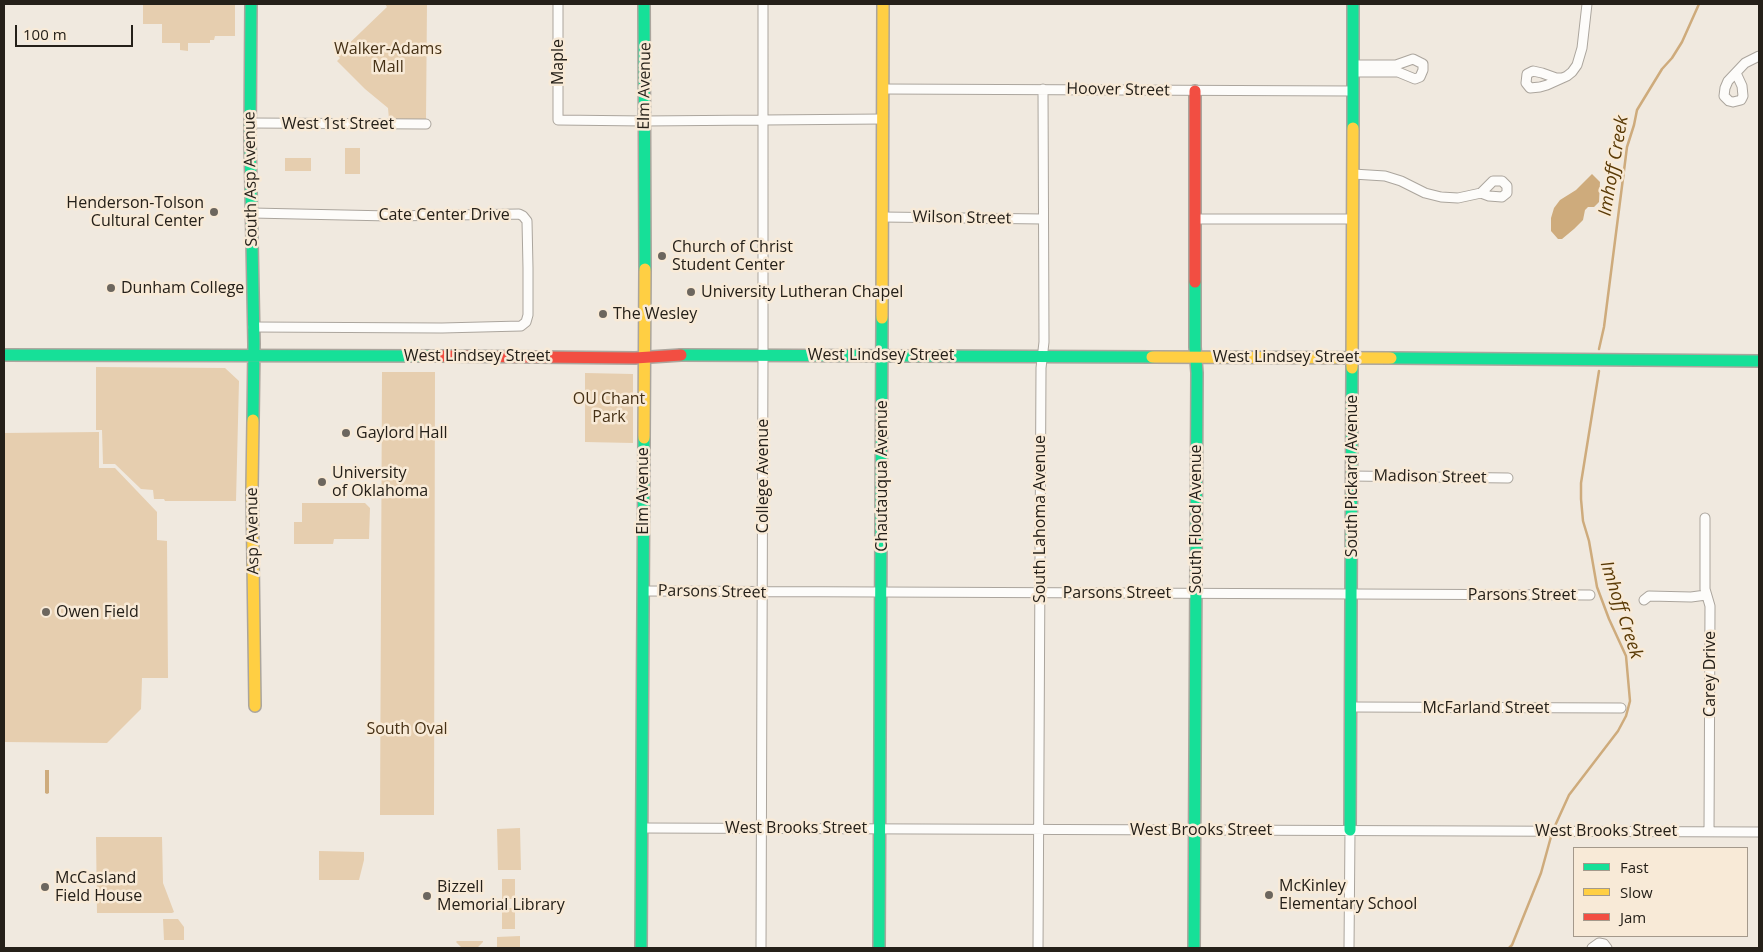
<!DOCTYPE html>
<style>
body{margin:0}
#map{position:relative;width:1763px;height:952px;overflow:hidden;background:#f0e9df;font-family:"Open Sans",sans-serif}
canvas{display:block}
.frame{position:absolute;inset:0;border:5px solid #252019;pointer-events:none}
.legend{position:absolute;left:1573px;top:847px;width:175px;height:90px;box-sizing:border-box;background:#f8ead7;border:1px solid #a4998b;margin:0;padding:6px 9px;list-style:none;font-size:15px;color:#252019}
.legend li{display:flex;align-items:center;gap:10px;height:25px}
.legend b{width:25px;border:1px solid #a4998b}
.scale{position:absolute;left:15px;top:25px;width:118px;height:22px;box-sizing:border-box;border:2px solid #252019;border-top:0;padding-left:6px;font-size:15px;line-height:18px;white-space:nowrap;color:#252019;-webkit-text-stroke:4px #f8ead7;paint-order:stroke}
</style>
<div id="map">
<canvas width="1763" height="952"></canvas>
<div class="frame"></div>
<ul class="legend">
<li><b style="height:6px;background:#16e098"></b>Fast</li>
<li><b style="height:6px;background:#ffcf43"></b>Slow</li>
<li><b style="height:6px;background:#f24e42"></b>Jam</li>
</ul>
<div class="scale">100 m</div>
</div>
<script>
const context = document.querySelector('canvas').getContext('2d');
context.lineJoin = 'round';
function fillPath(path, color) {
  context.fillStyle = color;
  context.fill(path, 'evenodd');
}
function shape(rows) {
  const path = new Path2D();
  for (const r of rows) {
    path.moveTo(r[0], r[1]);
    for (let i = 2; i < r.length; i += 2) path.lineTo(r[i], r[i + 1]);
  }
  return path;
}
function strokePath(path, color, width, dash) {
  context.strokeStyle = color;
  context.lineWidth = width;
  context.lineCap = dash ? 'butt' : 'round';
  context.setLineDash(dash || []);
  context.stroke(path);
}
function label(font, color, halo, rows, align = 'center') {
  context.font = font + ' "Open Sans",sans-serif';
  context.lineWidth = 5;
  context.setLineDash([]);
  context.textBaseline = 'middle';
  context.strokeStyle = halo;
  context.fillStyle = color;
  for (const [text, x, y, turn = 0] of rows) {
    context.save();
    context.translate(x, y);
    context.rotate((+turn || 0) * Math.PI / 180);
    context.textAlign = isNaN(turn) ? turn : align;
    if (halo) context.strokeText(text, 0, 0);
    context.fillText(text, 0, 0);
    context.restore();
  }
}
const green = shape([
 [143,4,235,4,235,36,215,36,214,40,210,40,210,43,188,43,188,51,180,50,180,43,162,43,162,24,143,24],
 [385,4,427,4,426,119,389,119,388,108,365,89,337,61,340,58,337,55,387,7],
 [345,148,360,148,360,174,345,174],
 [285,158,311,158,311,171,285,171],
 [96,367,225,368,239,381,236,501,165,501,164,499,154,499,153,490,141,489,115,464,103,464,102,430,96,430],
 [382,372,435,372,434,815,380,815],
 [585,373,633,374,633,443,585,442],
 [99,432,99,468,115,468,157,512,157,540,167,541,168,678,142,678,141,709,107,743,4,742,4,433],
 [302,503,365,503,370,508,369,539,334,539,333,544,294,544,294,522,302,522],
 [520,828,521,870,498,870,497,829],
 [96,837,162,837,163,883,174,912,172,913,97,913],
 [319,851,364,852,364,860,359,880,319,880],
 [502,879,515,879,515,899,502,899],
 [502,908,515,908,515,929,502,929],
 [163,919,178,919,184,927,184,940,164,940],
 [520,936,520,948,497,948,497,937],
 [457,941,483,941,483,942,477,948,462,948,456,942]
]);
const water = shape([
 [1592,174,1600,182,1599,202,1594,207,1588,207,1585,210,1583,220,1574,229,1562,239,1558,239,1551,231,1551,218,1554,208,1560,200,1576,190],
 [45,770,49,770,49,793,47,794,45,793]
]);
const stream = shape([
 [1599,349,1604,327,1627,147,1634,125,1637,110,1662,69,1672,58,1682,42,1699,4],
 [1554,828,1569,795,1618,731,1626,716,1630,701,1626,656,1609,619,1597,587,1589,541,1583,521,1581,499,1581,483,1599,371],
 [1509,948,1512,945,1541,873,1552,833]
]);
const street = shape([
 [558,4,558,120,644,121,883,119],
 [1353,72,1398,72,1415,79,1420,77,1423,70,1423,64,1413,59,1396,65,1353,65],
 [1736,73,1742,86,1743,96,1741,100,1733,102,1729,101,1724,96,1725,88,1728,81,1745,63,1759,56],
 [1561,78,1556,78,1542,73,1533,71,1527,74,1526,83,1530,88,1540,87,1547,85,1567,76,1572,72,1577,65,1582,48,1587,4],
 [883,89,1353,91],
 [250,123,426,124],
 [1353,174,1385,176,1401,181,1425,193,1441,197,1458,198,1481,193,1489,196,1502,197,1507,193,1507,186,1502,181,1493,181,1481,193],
 [252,213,390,216,519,214,523,216,527,221,528,268,528,315,526,322,521,326,442,328,253,327],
 [882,217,1043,219],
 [1195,219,1352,219],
 [1351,476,1508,478],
 [1705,518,1705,589,1710,606,1709,832],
 [643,591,1590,595],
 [1644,600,1649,596,1691,597,1706,595],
 [1351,707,1621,708],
 [642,828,1759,832],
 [761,948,763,355,763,4],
 [1038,948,1041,368,1044,342,1043,89],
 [1349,948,1350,830],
 [1592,948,1599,943,1604,944,1607,948]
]);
const fast = shape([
 [251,4,250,138,254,344,253,420],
 [644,4,645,269],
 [1353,128,1353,4],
 [4,355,441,356],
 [681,355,1152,357],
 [1391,358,1759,361],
 [1350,830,1352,368],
 [641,948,644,438],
 [879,948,882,318],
 [1194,948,1197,373,1195,347,1195,282]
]);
const slow = shape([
 [882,318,883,4],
 [1152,357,1391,358],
 [1352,368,1353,128],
 [253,420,252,488,255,706],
 [644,438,645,269]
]);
const jam = shape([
 [1195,91,1195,282],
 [441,356,635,358,681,355]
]);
const markers = [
 [214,212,5,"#6c665e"],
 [662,256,5,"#6c665e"],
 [111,288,5,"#6c665e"],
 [691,292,5,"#6c665e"],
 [603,314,5,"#6c665e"],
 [346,433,5,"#6c665e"],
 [322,482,5,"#6c665e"],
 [46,612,5,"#6c665e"],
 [45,887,5,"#6c665e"],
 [1269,895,5,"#6c665e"],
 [427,896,5,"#6c665e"]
];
const parkNames = [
 ["Walker-Adams",388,49],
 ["Mall",388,67],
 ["OU Chant",609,399],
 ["Park",609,417],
 ["South Oval",407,729]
];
const streetNames = [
 ["Maple",558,62,-90],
 ["Elm Avenue",645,86,-89],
 ["Hoover Street",1118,90,1],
 ["West 1st Street",338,124],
 ["South Asp Avenue",251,179,-91],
 ["Cate Center Drive",444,215],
 ["Wilson Street",962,218,1],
 ["West Lindsey Street",881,355],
 ["West Lindsey Street",477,356],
 ["West Lindsey Street",1286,357],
 ["College Avenue",763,476,-90],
 ["Chautauqua Avenue",882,476,-90],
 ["South Pickard Avenue",1352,476,-90],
 ["Madison Street",1430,477,1],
 ["Elm Avenue",643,491,-90],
 ["South Lahoma Avenue",1040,519,-90],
 ["South Flood Avenue",1196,519,-90],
 ["Asp Avenue",253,531,-91],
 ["Parsons Street",712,592,1],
 ["Parsons Street",1117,593],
 ["Parsons Street",1522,595],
 ["Carey Drive",1710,674,-90],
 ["McFarland Street",1486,708],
 ["West Brooks Street",796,828],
 ["West Brooks Street",1201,830],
 ["West Brooks Street",1606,831]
];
const poiNames = [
 ["Henderson-Tolson",204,203,"right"],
 ["Cultural Center",204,221,"right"],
 ["Church of Christ",672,247],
 ["Student Center",672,265],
 ["Dunham College",121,288],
 ["University Lutheran Chapel",701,292],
 ["The Wesley",613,314],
 ["Gaylord Hall",356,433],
 ["University",332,473],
 ["of Oklahoma",332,491],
 ["Owen Field",56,612],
 ["McCasland",55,878],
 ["Field House",55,896],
 ["McKinley",1279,886],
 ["Elementary School",1279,904],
 ["Bizzell",437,887],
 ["Memorial Library",437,905]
];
const waterNames = [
 ["Imhoff Creek",1614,166,-80],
 ["Imhoff Creek",1621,610,72]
];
fillPath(green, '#e6ceaf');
fillPath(water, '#ceab7c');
strokePath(stream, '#ceab7c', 2.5);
strokePath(street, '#aba59d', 11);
strokePath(fast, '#aba59d', 14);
strokePath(slow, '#aba59d', 14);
strokePath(jam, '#aba59d', 14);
strokePath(street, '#fdfcfa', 9);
strokePath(fast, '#16e098', 11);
strokePath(slow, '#ffcf43', 11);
strokePath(jam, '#f24e42', 11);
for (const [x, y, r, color] of markers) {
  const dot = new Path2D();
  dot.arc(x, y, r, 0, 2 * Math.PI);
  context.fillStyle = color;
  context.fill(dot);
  strokePath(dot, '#f8ead7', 2);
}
label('16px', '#463116', '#f8ead7', parkNames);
label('16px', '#252019', '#f8ead7', streetNames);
label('16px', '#252019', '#f8ead7', poiNames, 'left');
label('italic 18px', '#5a3a06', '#f8ead7', waterNames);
</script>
